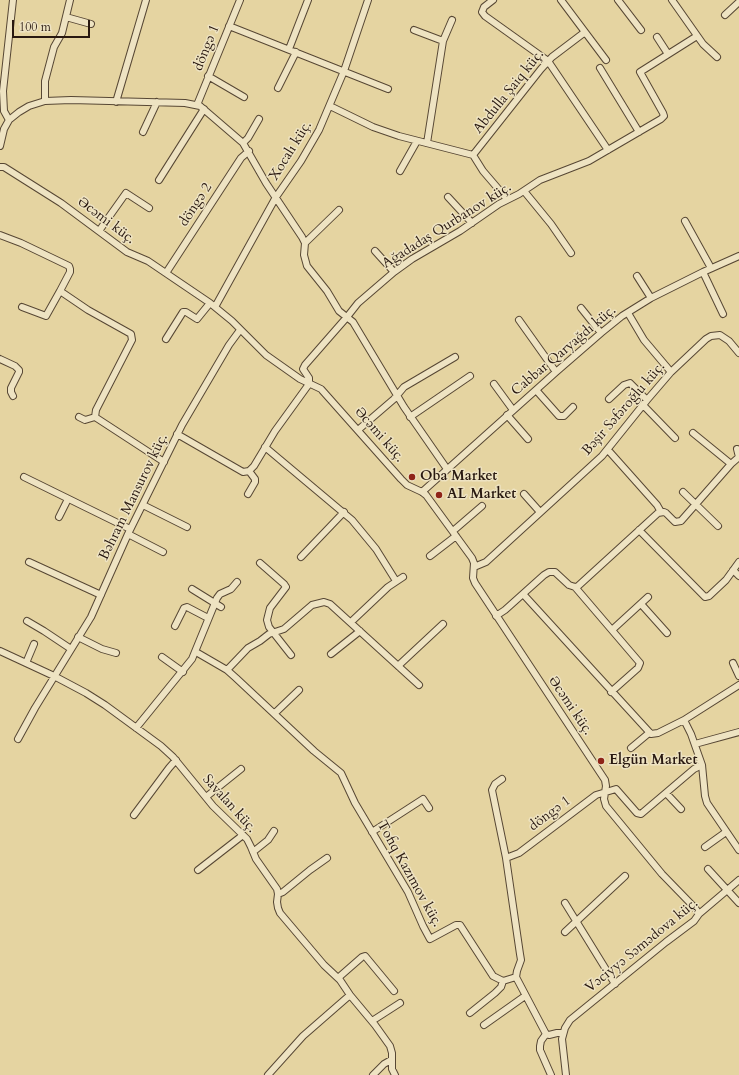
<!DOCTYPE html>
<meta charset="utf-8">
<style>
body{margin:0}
#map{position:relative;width:739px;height:1075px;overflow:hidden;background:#e5d4a1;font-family:Cardo,serif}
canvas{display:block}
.scale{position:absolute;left:12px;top:20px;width:78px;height:18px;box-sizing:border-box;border:2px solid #281810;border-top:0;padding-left:5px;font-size:12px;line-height:14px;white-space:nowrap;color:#281810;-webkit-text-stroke:3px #eee3c2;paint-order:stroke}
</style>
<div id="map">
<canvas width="739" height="1075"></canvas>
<div class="scale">100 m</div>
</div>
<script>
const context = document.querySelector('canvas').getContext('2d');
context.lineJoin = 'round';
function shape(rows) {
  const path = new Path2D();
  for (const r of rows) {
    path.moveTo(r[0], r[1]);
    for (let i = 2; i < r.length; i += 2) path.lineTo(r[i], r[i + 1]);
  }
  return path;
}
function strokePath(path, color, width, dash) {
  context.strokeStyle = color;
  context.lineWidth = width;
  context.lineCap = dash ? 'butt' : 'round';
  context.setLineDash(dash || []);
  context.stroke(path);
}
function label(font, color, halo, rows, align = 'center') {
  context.font = font + ' Cardo,serif';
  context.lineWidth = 3;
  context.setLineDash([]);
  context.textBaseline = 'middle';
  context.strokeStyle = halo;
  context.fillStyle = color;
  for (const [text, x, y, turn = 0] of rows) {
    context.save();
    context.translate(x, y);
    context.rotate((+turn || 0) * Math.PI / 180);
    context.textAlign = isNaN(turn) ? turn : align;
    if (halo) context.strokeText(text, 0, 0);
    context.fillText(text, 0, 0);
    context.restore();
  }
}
const minor = shape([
 [493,0,484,7,482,12,485,16,548,61,608,150],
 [561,0,606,60],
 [618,0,641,30],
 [672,0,703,44,717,57],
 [725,15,739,2],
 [66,17,91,24],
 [229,26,388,89],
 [414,30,443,41],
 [657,37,668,54],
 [289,49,308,0],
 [600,68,639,132],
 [208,76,244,97],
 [278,88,296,52],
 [45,101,45,81,54,47,62,33,70,0],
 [116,102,146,0],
 [197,105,240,0],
 [330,106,373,127,399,136,473,155,483,171,507,199],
 [9,120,4,111,3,91,13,0],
 [143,132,157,102],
 [243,143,248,138,259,119],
 [427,143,443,41,452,20],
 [0,146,4,129,9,120,19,112,29,106,45,101,71,100,185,103,200,106,243,143,266,183,302,237,305,243,304,255,307,266,327,291,339,311,353,322,404,407,447,469],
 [473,155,541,69,552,57,585,32],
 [0,167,4,167,61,203,127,252,148,261,210,303,232,321,266,355,300,379,321,389,401,479,407,485,422,492,426,495,472,558,474,563,473,578,475,583,605,780,606,786,604,799,606,806,662,874,695,908,699,914],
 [400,171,417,141],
 [159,180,204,109],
 [524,191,551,224,571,253],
 [448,197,472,223],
 [685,221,711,268],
 [99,231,126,193,149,208],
 [0,235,21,243,69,266,70,269,70,272,60,291,88,310,131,334,132,340,96,410,95,417,164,462],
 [305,243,339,210],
 [375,251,394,272],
 [703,272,723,314],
 [166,273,241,158,249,151],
 [637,276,651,298],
 [22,307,46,316,60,291],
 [215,307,276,197,301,161,319,130,344,71,368,0],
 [581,308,601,333],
 [628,313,644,340,671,372],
 [519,320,556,372],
 [166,339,183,312,186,312,197,319,210,303],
 [0,359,15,366,19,370,19,372,11,388,11,392,13,396],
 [494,384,513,410],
 [536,390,559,416,564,416,573,407],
 [609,399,624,385,630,383,647,400],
 [643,405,675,438],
 [507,415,528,439],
 [79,417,85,420,95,417],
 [410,417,470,376],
 [358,430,394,399,404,387,455,357],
 [693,433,731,464],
 [177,434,243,472,249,471,254,466,275,431,309,384,309,378,303,369,305,365,347,317,358,303,394,272,412,259,460,231,499,204,519,194,540,180,589,161,661,119,664,116,663,113,640,72,697,36],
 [265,447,352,520,376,549,396,581],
 [737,449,739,457],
 [608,450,657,505,661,512],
 [24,477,130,529],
 [422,492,556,372,601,333,622,316,651,298,703,272,739,256],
 [683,492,718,526],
 [248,494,255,482,255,479,249,471],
 [524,494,540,512],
 [143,505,187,527],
 [59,517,68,499],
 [639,530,705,597,709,596,726,580,739,562],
 [453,531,482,506],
 [128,534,163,552],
 [430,556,456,536],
 [301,557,344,512],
 [29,562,101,595],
 [260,563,284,584,286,587,270,608,267,620,269,627,291,655],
 [474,567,486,562,602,456,647,400,671,372,706,339,711,336,720,335,729,341,739,353],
 [733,570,739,576],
 [575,587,640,663,638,668,611,692],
 [192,589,221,607],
 [523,594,651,734,658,733,684,720,739,685],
 [641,604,667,633],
 [496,616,505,610,544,575,549,572,555,572,569,585,575,587,577,587,658,513,664,512,666,513,675,522,681,521,731,464,739,457],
 [27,621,44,631,71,649],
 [351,622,388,587,403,577],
 [175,626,184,608,187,607,208,618],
 [612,630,648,597],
 [78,637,102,649,116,653],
 [0,651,54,676,86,693,105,705,161,746,173,757,213,806,247,839,251,847,256,859,277,889,278,894,277,902,278,908,280,913,324,965,340,980,350,995,375,1025,390,1046,392,1053,392,1069,395,1075],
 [196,652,227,670,236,678,314,751,341,773,355,803,408,892,423,926,430,939,456,925,460,925,493,976,503,981,516,977,546,1034,549,1035,557,1033,563,1033],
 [331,654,360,631],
 [162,657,183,672],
 [26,663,34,644],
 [733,663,739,676],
 [398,666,443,624],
 [227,670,248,648,260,641,269,634,284,629,312,605,324,602,330,604,419,685],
 [275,713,299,690],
 [684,720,691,734,702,765,705,796,707,803,739,850],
 [136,728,192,659,217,598,220,594,231,589,237,582],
 [18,739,35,708,91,617,128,534,182,425,229,345,240,330],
 [695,744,739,732],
 [631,748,649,733],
 [502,779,495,784,492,790,506,858],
 [666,793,681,809],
 [206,797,241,769],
 [134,815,169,768,176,760],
 [372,832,423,799,429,808],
 [705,847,726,832],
 [253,852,268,840,274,831],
 [708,869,739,903],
 [198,870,243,835],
 [278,894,283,892,310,870,327,858],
 [565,903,615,984],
 [565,932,625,876],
 [516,977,517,971,521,960,520,954,506,858,519,853,596,795,616,789,637,813,641,814,694,769,702,765],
 [338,978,362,957,365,956,394,991],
 [470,1013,495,993,501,987,503,981],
 [372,1021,400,1003],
 [484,1025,525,996],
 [546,1034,541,1041,540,1046,540,1050,551,1075],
 [268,1075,303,1036,350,995],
 [373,1075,384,1064,391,1060],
 [566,1075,562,1039,565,1028,570,1020,666,942,694,921,699,914,739,880]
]);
const markers = [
 [412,477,4,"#8f2418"],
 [439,495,4,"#8f2418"],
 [601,761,4,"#8f2418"]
];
const streetNames = [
 ["döngə 1",207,48,-68],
 ["Abdulla Şaiq küç.",509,92,-51],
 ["Xocalı küç.",291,151,-58],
 ["döngə 2",196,205,-57],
 ["Əcəmi küç.",106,221,37],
 ["Ağadadaş Qurbanov küç.",447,226,-32],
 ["Cabbar Qaryağdı küç.",564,351,-40],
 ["Bəşir Səfəroğlu küç.",624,409,-49],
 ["Əcəmi küç.",379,435,49],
 ["Bəhram Mansurov küç.",134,497,-64],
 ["Əcəmi küç.",570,706,56],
 ["Savalan küç.",229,804,48],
 ["döngə 1",550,814,-37],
 ["Tofiq Kazımov küç.",409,874,61],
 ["Vəciyyə Səmədova küç.",642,946,-39]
];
const poiNames = [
 ["Oba Market",420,477],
 ["AL Market",447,495],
 ["Elgün Market",609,761]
];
strokePath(minor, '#574734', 8);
strokePath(minor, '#eee3c2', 6);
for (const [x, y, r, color] of markers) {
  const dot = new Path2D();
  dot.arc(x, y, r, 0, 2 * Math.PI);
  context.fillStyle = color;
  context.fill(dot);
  strokePath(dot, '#eee3c2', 1.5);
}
label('14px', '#281810', '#eee3c2', streetNames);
label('bold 14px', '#281810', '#eee3c2', poiNames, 'left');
</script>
